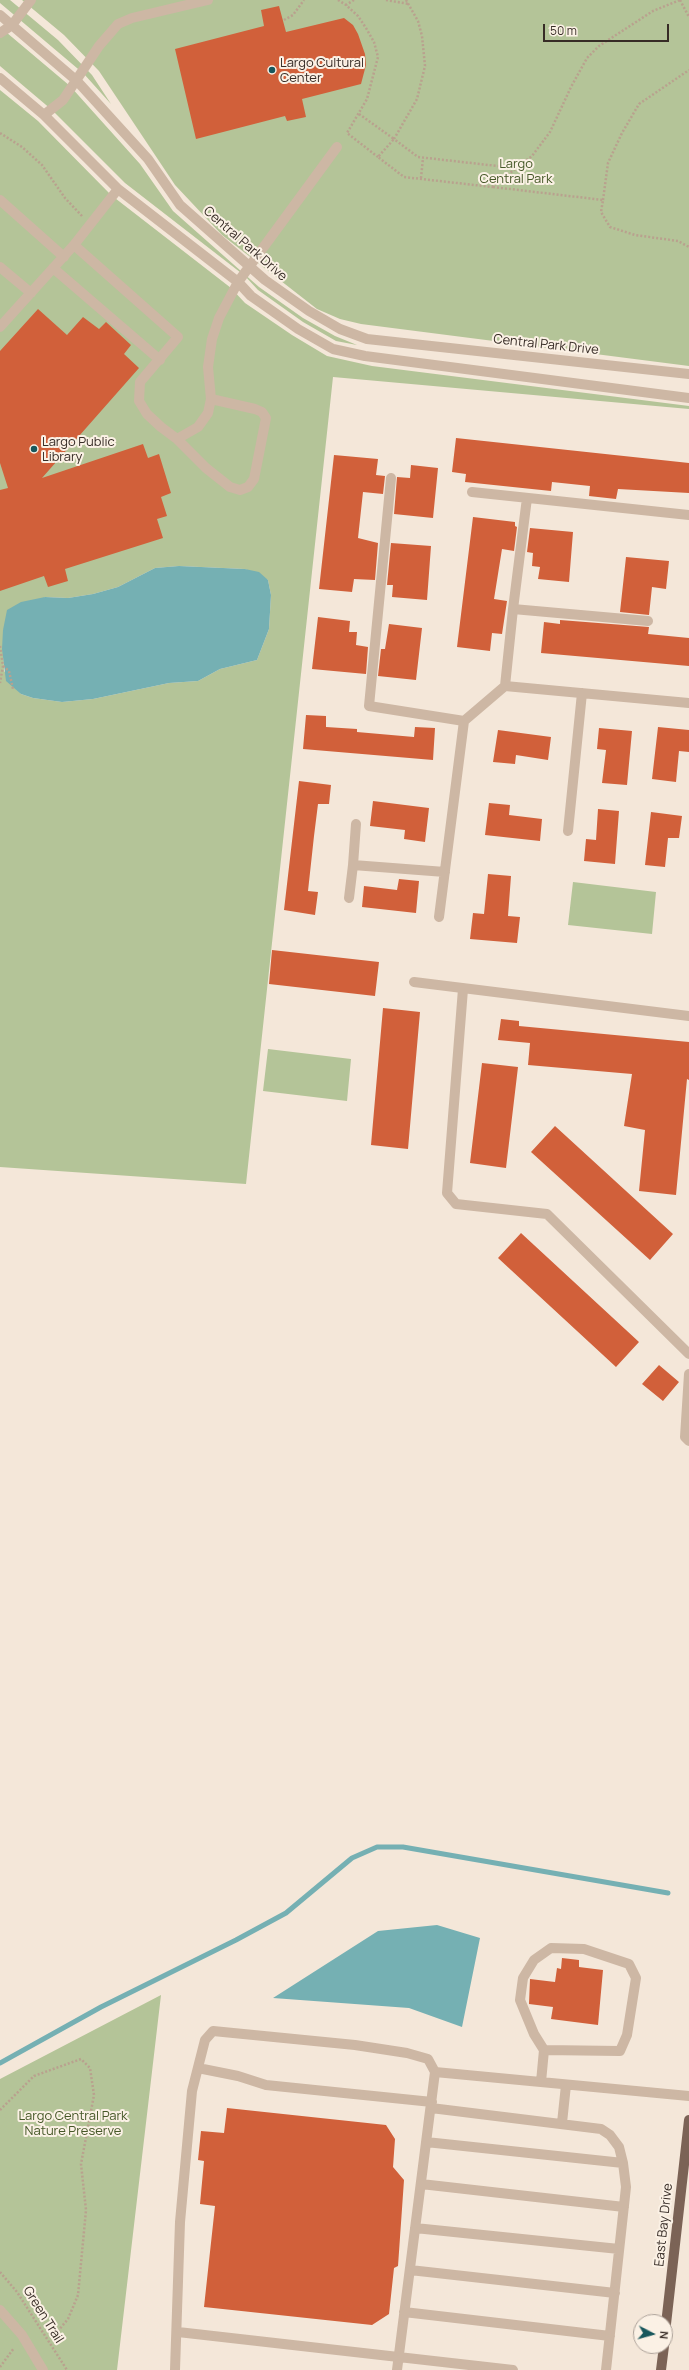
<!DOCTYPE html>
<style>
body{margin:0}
#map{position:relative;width:689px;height:2370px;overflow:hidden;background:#f4e7d9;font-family:Manrope,sans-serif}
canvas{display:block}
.north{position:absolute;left:633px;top:2314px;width:40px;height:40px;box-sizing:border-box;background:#fbf1e5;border:1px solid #ada299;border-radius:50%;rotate:96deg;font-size:11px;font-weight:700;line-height:16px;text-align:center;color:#372c26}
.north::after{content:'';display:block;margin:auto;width:14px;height:18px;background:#18575c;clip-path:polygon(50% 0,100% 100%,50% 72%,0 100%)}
.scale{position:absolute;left:543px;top:24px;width:126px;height:18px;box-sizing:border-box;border:2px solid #372c26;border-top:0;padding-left:5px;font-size:12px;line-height:14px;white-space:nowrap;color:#372c26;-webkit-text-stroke:3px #fbf1e5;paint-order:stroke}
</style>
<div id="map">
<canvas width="689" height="2370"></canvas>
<div class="north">N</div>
<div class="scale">50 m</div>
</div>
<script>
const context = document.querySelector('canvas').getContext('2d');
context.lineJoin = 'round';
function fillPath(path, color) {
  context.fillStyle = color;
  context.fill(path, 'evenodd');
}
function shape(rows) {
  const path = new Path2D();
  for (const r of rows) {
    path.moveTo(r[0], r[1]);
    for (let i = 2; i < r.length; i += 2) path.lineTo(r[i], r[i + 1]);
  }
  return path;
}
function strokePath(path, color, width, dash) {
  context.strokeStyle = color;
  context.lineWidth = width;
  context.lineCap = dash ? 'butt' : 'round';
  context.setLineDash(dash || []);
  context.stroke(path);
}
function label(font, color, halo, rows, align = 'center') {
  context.font = font + ' Manrope,sans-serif';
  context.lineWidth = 4;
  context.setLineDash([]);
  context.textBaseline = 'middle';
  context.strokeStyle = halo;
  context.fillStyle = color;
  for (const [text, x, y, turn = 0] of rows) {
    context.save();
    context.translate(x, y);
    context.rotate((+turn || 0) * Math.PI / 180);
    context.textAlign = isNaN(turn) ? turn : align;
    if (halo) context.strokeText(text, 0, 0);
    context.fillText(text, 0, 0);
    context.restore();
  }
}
const green = shape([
 [0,0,10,0,58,40,92,75,111,104,84,74,0,3],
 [22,0,689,0,689,366,361,324,340,319,317,309,222,235,175,185,99,71,64,35],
 [0,27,70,86,140,164,173,211,259,287,303,318,335,336,357,345,336,341,303,322,258,290,245,276,125,183,52,110,0,66],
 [0,90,38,121,111,195,231,288,245,303,292,335,327,356,372,366,689,406,689,409,333,377,246,1184,0,1167],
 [179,566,245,569,268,580,271,595,269,629,257,660,220,669,198,681,169,683,93,699,62,702,33,698,21,694,4,671,3,630,45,597,68,598,93,594,118,587,155,568],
 [573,882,656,892,652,934,568,925],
 [268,1049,351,1059,347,1101,263,1091],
 [161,1995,117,2370,0,2370,0,2079]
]);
const water = shape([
 [179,566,245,569,259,572,268,580,271,595,269,629,257,660,220,669,198,681,169,683,93,699,62,702,33,698,21,694,6,681,2,649,3,630,7,610,21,602,45,597,68,598,93,594,118,587,155,568],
 [437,1925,480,1938,462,2027,409,2008,273,1998,378,1931]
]);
const stream = shape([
 [0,2063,101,2007,236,1940,286,1913,352,1858,377,1847,403,1847,668,1893]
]);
const building = shape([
 [279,6,286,32,344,18,353,25,358,34,365,54,366,65,361,84,302,99,306,117,287,121,285,116,196,139,175,49,264,26,261,10],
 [38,309,67,335,83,317,99,329,106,322,131,345,124,354,139,368,42,478,143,444,148,458,159,454,171,493,161,497,167,516,157,519,163,538,65,569,68,581,48,587,44,576,0,591,0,490,8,488,0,463,0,351],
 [456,438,689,463,689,493,618,489,616,499,589,496,590,486,552,482,551,491,465,482,466,474,452,472],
 [334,455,378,459,376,475,385,476,383,494,363,492,358,538,378,543,375,580,354,579,352,592,319,589],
 [411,465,438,468,433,518,394,514,397,477,410,478],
 [473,517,515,522,515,526,517,527,514,551,502,549,494,599,507,601,502,634,492,633,490,651,457,647],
 [530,528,573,532,569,582,538,579,540,567,532,566,533,553,527,552],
 [391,543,431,546,427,600,392,597,393,585,387,585],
 [626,557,669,561,666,589,652,587,649,615,620,612],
 [318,617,350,621,349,632,357,632,356,645,368,647,366,674,312,669],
 [560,620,649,627,648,634,689,638,689,666,541,653,544,622,560,624],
 [389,624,422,628,416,680,378,676,381,649,385,649],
 [306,715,326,716,326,727,357,729,357,732,414,737,415,727,435,728,433,760,303,749],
 [658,727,689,730,689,752,679,751,676,782,652,779],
 [599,728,632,731,627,785,602,783,606,750,597,749],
 [498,730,551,737,548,760,516,755,515,764,493,762],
 [299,781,331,785,329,804,318,804,314,836,308,891,318,892,315,915,284,910],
 [373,801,429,808,425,842,404,839,405,830,370,826],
 [489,803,510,805,509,815,542,819,540,841,485,835],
 [598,809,619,811,615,864,584,861,586,839,596,840],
 [651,812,682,816,679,838,668,838,665,867,645,865],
 [488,874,511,876,508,916,520,917,517,943,470,939,473,913,484,914],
 [399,879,419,881,416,913,362,907,364,886,397,890],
 [272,950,379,962,375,996,269,984],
 [383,1008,420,1012,408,1149,371,1145],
 [501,1019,519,1021,519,1026,689,1042,689,1080,687,1079,676,1195,639,1191,645,1130,624,1126,632,1074,528,1065,530,1043,498,1040],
 [482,1063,518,1067,506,1168,470,1163],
 [555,1126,673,1234,650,1260,531,1152],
 [521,1233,639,1342,616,1367,498,1258],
 [659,1365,679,1382,663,1401,642,1384],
 [562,1958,579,1960,579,1967,603,1970,598,2025,551,2019,553,2007,529,2004,530,1979,555,1982,557,1968,561,1969],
 [227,2108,386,2125,395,2139,393,2167,404,2180,398,2266,394,2268,389,2314,372,2325,204,2307,215,2206,200,2204,204,2161,198,2160,201,2131,224,2133]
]);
const path = shape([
 [338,0,346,5],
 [354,0,346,5,358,16,366,28,374,42,378,57,367,99,347,133,378,157],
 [386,0,409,4],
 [406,0,418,21,422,36,425,66,417,99,394,139,418,157,515,168],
 [680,0,689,17],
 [284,20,293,15,304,0],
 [359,114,394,139,378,157,404,177,492,187,532,156,550,132,571,87,587,58,599,46,653,11,680,0],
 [0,133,22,147,42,165,65,198,82,216],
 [421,178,423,158],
 [493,187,603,200,601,212,610,227,635,235,678,241,689,247],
 [603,200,608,163,622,133,639,104,689,70],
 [0,646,3,666,0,683],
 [3,666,9,671,13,689],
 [0,2110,34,2076,81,2059,90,2068,94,2095,81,2164,86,2210,78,2295,68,2319,52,2338],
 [0,2272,17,2292,67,2370],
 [0,2367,14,2348]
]);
const minor = shape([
 [0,15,77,81,148,159,180,205,265,280,309,311,340,329,367,339,689,374],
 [0,33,12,25,31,0],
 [0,78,44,115,118,189,238,282,251,296,298,329,333,349,365,356,689,398],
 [44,115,63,100,99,46,118,24,132,18,208,0],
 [0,200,64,257],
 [74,245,178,337,140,382,139,401,147,414,161,427,177,439,198,427,208,413,211,399,208,367,212,339,219,318,238,282,337,147],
 [0,267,31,293],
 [53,268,160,360],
 [0,327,74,245,118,189],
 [177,439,206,468,230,487,240,490,248,487,254,479,266,418,262,412,255,409,211,399],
 [391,478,369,706,464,721],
 [472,492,689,515],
 [527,498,513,609,648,621],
 [513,609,505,686,689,703],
 [356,824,353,865,445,872],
 [568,831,582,693],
 [349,898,353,865],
 [439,917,464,721,505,686],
 [414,982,689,1016],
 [463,989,447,1193,456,1204,547,1214,689,1354],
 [689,1374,685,1437,689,1441],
 [198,2068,238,2076,266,2085,432,2102],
 [541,2082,544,2050,534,2034,520,2000,523,1978,534,1960,551,1948,584,1949,629,1964,636,1978,627,2035,620,2051,544,2050],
 [431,2108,601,2129,610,2135,619,2147,623,2163,626,2187,606,2370],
 [562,2123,566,2085],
 [426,2142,623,2163],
 [421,2184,624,2207],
 [415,2228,619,2249],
 [410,2270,615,2293],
 [0,2310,22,2335,43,2370],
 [404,2312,610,2336],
 [178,2332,513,2370],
 [175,2370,180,2222,192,2091,205,2040,213,2031,355,2045,407,2053,428,2059,435,2072],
 [397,2370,435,2072,689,2096]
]);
const major = shape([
 [665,2333,689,2120],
 [661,2370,664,2346]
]);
const markers = [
 [272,70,4,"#18575c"],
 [34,449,4,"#18575c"]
];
const poiNames = [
 ["Largo Cultural",280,63],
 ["Center",280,78],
 ["Largo Public",42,442],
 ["Library",42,457]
];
const parkNames = [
 ["Largo",516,164],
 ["Central Park",516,179],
 ["Largo Central Park",73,2116],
 ["Nature Preserve",73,2131]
];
const streetNames = [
 ["Central Park Drive",245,244,41],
 ["Central Park Drive",546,345,6],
 ["East Bay Drive",664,2225,-84],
 ["Green Trail",43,2315,58]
];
fillPath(green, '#b4c498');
fillPath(water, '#75b0b3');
strokePath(stream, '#75b0b3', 5);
fillPath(building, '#d1603a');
strokePath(path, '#b9a18e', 2.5, [2, 2]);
strokePath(minor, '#cdb7a4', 10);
strokePath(major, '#7b6356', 10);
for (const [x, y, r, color] of markers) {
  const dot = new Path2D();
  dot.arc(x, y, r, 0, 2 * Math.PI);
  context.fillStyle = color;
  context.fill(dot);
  strokePath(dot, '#fbf1e5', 1.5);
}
label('13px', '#372c26', '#fbf1e5', poiNames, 'left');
label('13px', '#465828', '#fbf1e5', parkNames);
label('13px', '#372c26', '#fbf1e5', streetNames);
</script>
